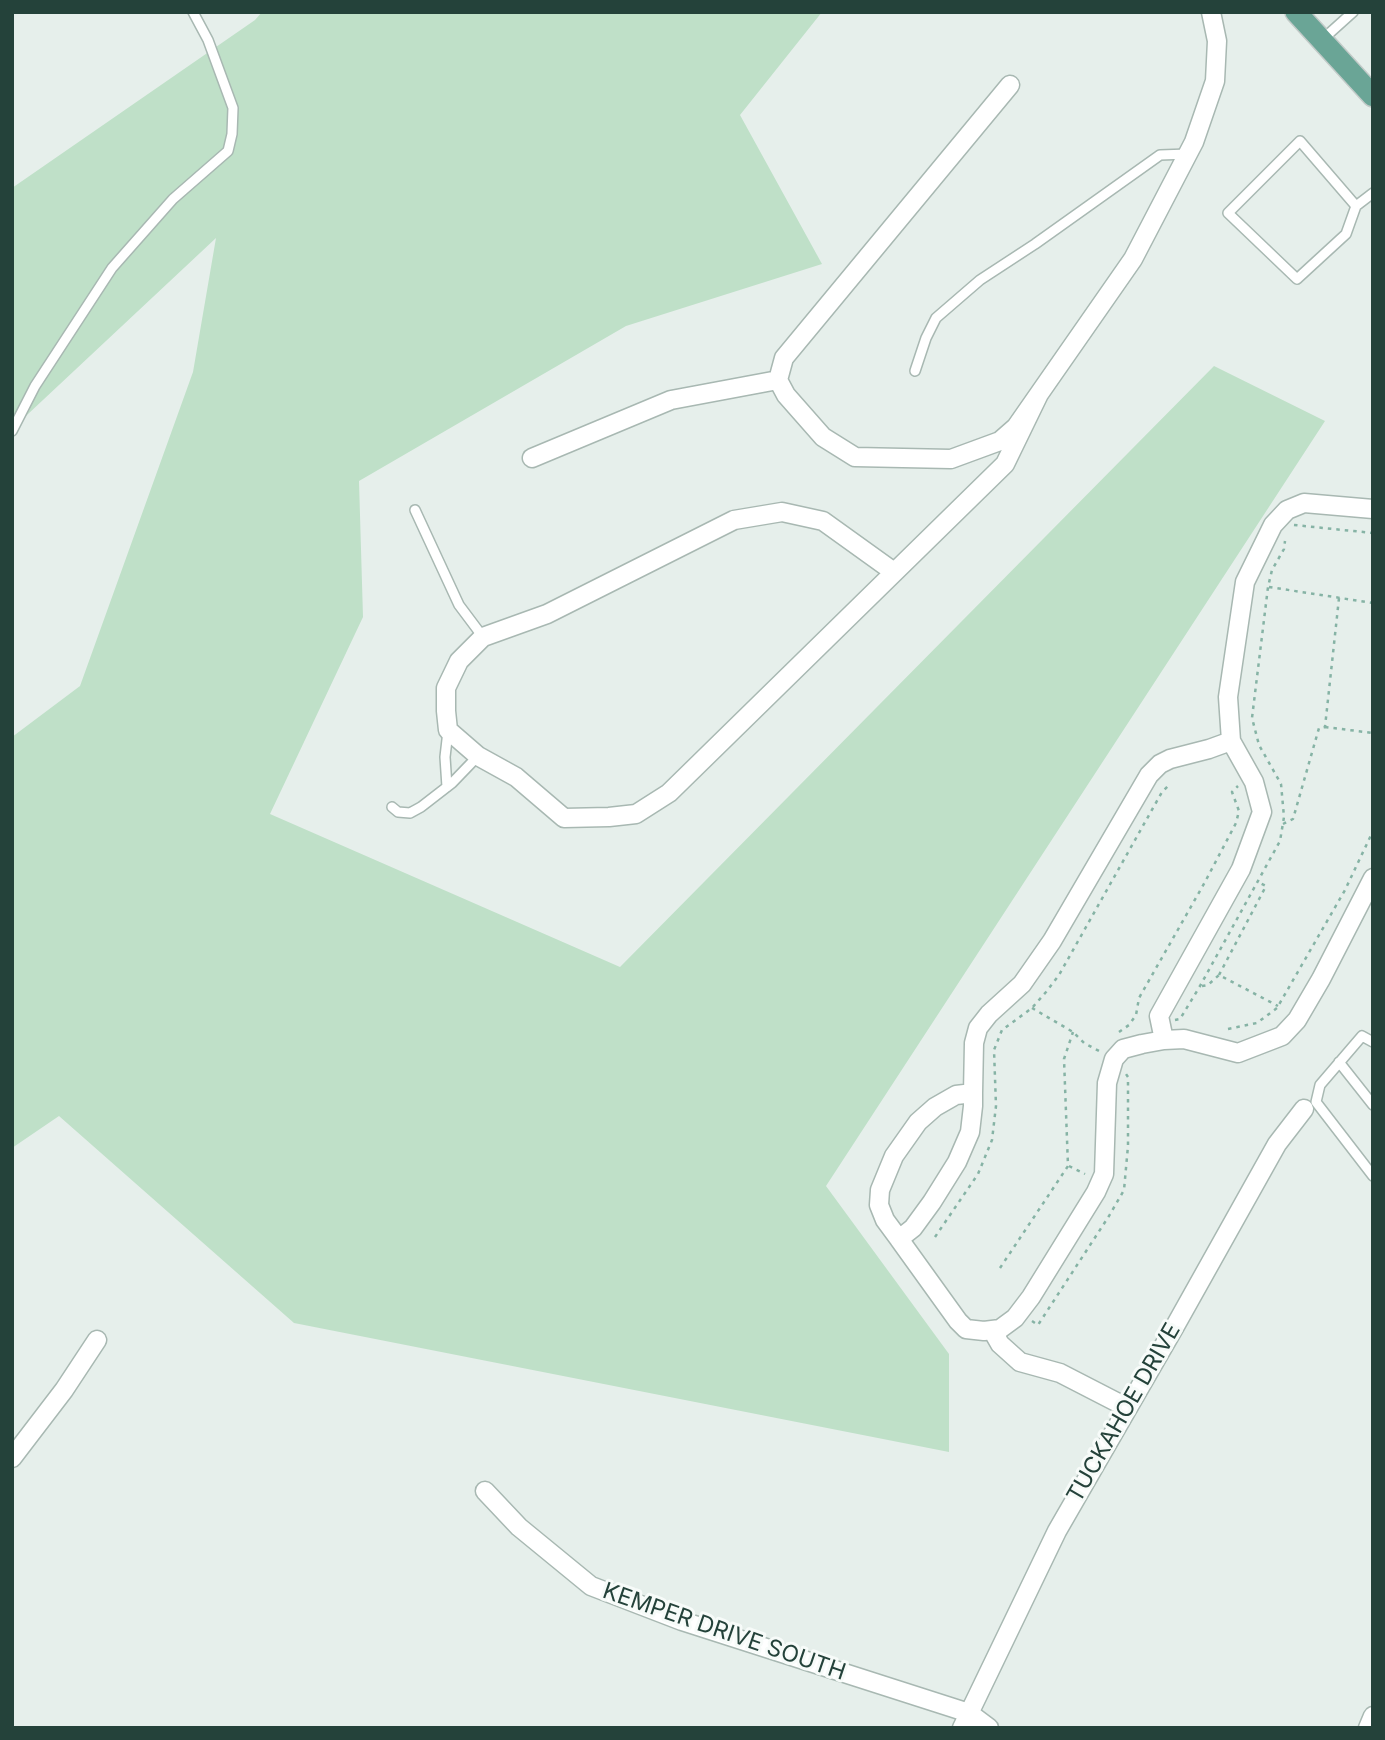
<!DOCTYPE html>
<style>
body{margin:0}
#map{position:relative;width:1385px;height:1740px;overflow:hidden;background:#e6efeb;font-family:Inter,sans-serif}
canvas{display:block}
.frame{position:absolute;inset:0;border:14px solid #24423a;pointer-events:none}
</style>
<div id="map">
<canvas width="1385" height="1740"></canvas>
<div class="frame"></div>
</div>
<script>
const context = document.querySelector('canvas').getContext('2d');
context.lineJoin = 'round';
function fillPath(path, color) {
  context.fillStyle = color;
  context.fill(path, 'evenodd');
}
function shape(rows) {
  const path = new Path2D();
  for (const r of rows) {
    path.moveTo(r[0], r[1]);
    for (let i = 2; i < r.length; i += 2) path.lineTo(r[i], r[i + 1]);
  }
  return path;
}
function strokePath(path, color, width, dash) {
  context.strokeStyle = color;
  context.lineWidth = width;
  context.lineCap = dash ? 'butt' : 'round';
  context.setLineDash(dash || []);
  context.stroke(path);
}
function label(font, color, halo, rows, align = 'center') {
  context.font = font + ' Inter,sans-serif';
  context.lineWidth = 6;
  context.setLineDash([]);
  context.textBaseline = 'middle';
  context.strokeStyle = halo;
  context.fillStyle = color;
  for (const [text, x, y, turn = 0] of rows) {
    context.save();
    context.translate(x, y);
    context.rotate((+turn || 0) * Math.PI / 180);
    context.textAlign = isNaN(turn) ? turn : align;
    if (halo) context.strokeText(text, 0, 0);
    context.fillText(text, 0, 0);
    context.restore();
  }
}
const green = shape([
 [262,12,822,12,740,115,822,264,626,326,359,481,363,617,270,814,620,967,1214,366,1325,421,826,1186,949,1354,949,1452,294,1323,59,1116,12,1148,12,737,80,686,193,372,216,238,12,429,12,188,255,20]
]);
const path = shape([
 [1294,525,1373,533],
 [1269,587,1373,603],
 [1325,727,1373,733],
 [1283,824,1293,819,1319,728,1325,727,1339,598],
 [1219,975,1266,886,1258,882],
 [1202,986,1208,985,1219,975,1278,1006],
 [1032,1008,1073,1032,1084,1043,1099,1051],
 [1175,1020,1180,1019,1200,986,1280,841,1284,817,1281,784,1259,745,1252,718,1268,587,1272,570,1284,549,1285,541],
 [1228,1029,1257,1023,1277,1008,1345,890,1373,831],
 [1119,1032,1129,1025,1136,1015,1139,998,1205,882,1236,823,1239,811,1232,792,1238,786],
 [1069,1166,1085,1174],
 [935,1237,978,1174,992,1140,996,1106,994,1050,1002,1030,1032,1008,1046,992,1059,975,1162,792,1168,786],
 [1000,1268,1068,1166,1064,1059,1073,1032],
 [1032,1321,1038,1325,1109,1216,1124,1190,1128,1146,1128,1077,1126,1074]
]);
const service = shape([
 [1323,39,1353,12],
 [1356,206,1300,141,1228,213,1297,279,1346,234,1356,206,1373,193],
 [915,371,926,338,936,318,980,280,1035,244,1160,155,1188,154],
 [12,431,35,386,112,268,173,199,228,151,232,134,233,108,208,40,193,12],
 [415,510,459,605,483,637],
 [447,787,445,757,448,731],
 [392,807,398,812,410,813,421,807,452,783,478,756],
 [1373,1042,1362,1036,1320,1085,1316,1102,1373,1176],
 [1339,1062,1373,1105]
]);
const minor = shape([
 [1010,85,784,358,778,380,786,395,823,437,855,457,951,459,1000,441,1016,427,1133,259,1194,142,1215,81,1217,41,1211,12],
 [532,458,671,400,778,380],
 [1373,509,1304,503,1287,510,1273,525,1245,582,1228,697,1231,741,1254,782,1262,812,1241,869,1159,1016,1164,1040,1184,1039,1238,1053,1282,1036,1297,1020,1321,979,1373,878],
 [894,572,823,521,782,512,734,520,547,614,483,637,459,661,446,688,446,711,448,730,478,756,516,777,564,818,609,817,636,814,669,793,1005,464,1039,394],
 [973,1093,956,1095,935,1107,918,1122,894,1156,880,1190,879,1205,885,1220,899,1239,913,1228,932,1202,957,1162,970,1132,973,1106,973,1093,974,1043,978,1028,989,1014,1022,984,1052,941,1149,775,1160,764,1170,759,1209,749,1231,741],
 [899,1239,958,1321,966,1329,984,1331,1000,1329,1015,1318,1031,1297,1096,1192,1104,1174,1107,1083,1114,1059,1123,1049,1142,1044,1164,1040],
 [992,1330,1000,1344,1020,1362,1060,1373,1128,1408],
 [12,1458,64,1390,97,1340],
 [485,1491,519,1527,591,1586,682,1621,969,1713,989,1728],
 [962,1728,1057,1531,1174,1328,1277,1144,1304,1109],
 [1368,1728,1373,1716]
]);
const primary = shape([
 [1296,12,1373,96]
]);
const streetNames = [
 ["TUCKAHOE DRIVE",1124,1413,-60],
 ["KEMPER DRIVE SOUTH",724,1632,19]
];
fillPath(green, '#bfe0c8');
strokePath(service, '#a8b8b2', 12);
strokePath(minor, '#a8b8b2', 21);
strokePath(primary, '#c2cac8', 24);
strokePath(path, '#86b3a5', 2.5, [3.5, 5]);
strokePath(service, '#fff', 9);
strokePath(minor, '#fff', 18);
strokePath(primary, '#6aa596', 21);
label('23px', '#24423a', '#f7fbf9', streetNames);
</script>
